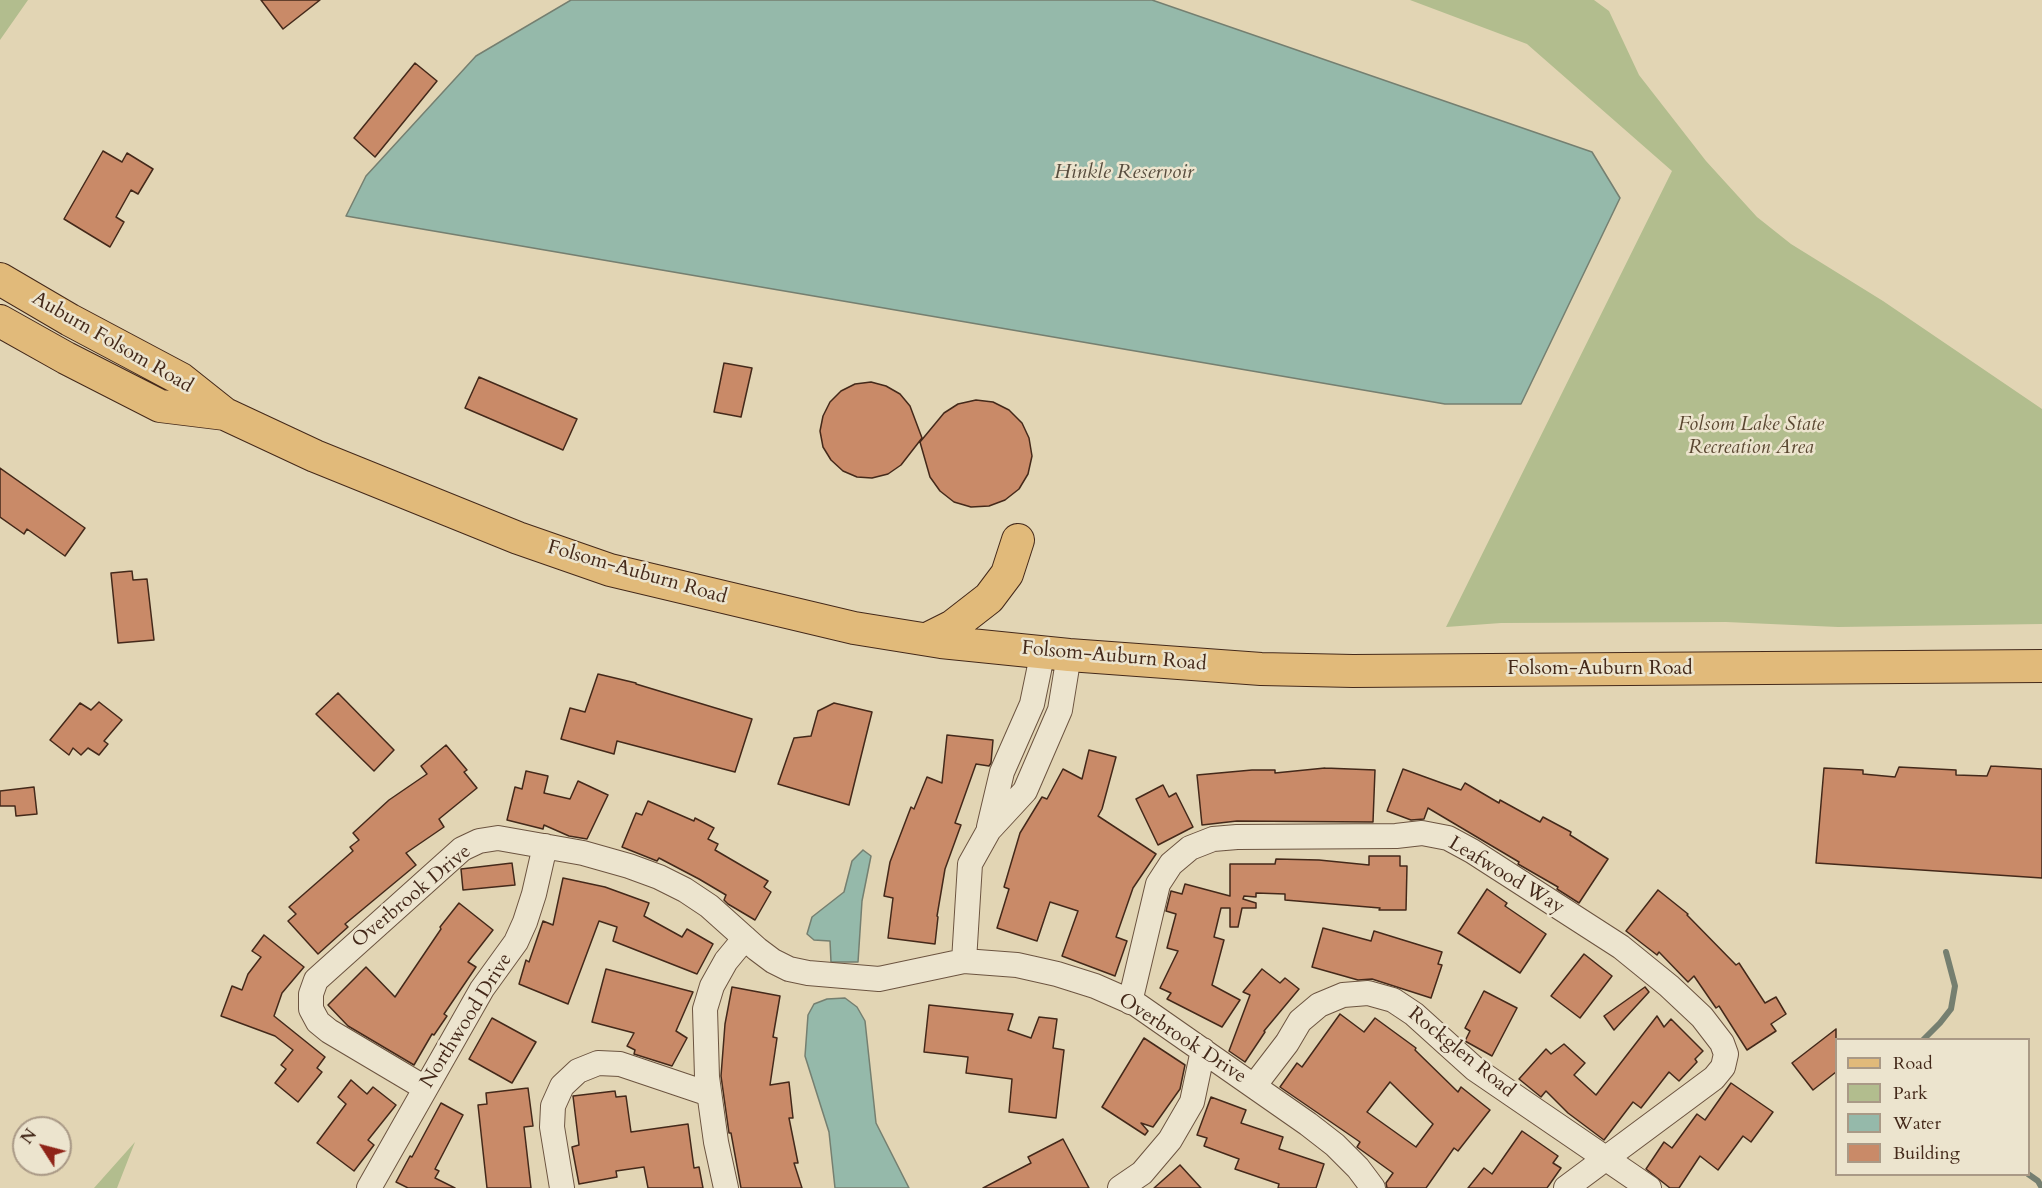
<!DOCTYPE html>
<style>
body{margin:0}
#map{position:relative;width:2042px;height:1188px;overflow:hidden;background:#e2d5b4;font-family:Cardo,serif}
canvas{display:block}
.legend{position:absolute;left:1835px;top:1038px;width:195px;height:138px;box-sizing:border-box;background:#ece4ce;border:2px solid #a99986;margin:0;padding:8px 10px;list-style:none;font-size:18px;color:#44291a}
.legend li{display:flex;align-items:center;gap:12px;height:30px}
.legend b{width:30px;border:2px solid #a99986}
.north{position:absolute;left:12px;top:1116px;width:60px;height:60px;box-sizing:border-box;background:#ece4ce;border:2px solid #a99986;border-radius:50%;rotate:306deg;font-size:16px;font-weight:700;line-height:24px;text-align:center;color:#44291a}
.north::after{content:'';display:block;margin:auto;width:21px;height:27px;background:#8f2418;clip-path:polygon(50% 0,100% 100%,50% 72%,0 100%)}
</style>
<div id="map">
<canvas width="2042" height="1188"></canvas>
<ul class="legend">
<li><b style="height:8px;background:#e1ba7a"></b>Road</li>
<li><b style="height:16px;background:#b2bd8e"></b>Park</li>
<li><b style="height:16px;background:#95b9aa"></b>Water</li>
<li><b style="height:16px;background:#c98a68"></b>Building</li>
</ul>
<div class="north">N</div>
</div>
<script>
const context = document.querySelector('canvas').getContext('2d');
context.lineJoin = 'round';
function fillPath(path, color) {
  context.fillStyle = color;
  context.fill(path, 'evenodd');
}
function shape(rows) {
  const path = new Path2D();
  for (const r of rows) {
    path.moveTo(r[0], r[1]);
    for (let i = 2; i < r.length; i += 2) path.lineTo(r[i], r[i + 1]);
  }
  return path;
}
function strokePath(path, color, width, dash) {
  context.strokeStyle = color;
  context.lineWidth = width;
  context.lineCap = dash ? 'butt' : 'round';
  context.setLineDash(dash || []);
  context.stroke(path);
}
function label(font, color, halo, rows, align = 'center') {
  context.font = font + ' Cardo,serif';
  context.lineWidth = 5;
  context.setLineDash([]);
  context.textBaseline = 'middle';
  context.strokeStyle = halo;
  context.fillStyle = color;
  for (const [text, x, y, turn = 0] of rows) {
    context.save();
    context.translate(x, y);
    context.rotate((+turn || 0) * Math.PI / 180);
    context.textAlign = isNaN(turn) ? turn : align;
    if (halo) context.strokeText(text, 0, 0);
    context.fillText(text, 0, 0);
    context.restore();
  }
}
const green = shape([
 [0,0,28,0,0,40],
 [1410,0,1594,0,1609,11,1639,75,1706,161,1757,217,1791,244,1883,301,2042,409,2042,624,1838,627,1726,622,1501,623,1446,627,1672,171,1527,44],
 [135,1142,117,1188,94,1188]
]);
const water = shape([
 [571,0,1152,0,1592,152,1620,198,1521,404,1445,404,346,216,366,176,476,56,571,0],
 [863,850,871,856,862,901,858,962,831,962,830,941,814,940,807,934,812,917,844,892,852,861,863,850],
 [845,998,857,1007,865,1021,876,1123,909,1188,835,1188,829,1132,805,1056,808,1015,814,1004,827,999,845,998]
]);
const stream = shape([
 [1923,1040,1940,1023,1951,1009,1955,986,1946,952],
 [2028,1174,2038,1181,2042,1188]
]);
const building = shape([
 [261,0,320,0,283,29,261,0],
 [415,63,437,81,375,157,354,138,415,63],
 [103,151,122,162,127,153,153,169,138,194,131,190,116,217,124,222,110,247,64,219,103,151],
 [724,363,752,368,741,417,714,412,724,363],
 [479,377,577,419,563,450,465,408,479,377],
 [871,382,886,386,900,394,910,406,922,438,901,465,888,474,872,478,857,477,843,471,831,460,823,447,820,431,823,416,830,402,841,391,855,384,871,382],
 [976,400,993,402,1009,410,1022,423,1029,438,1032,456,1028,474,1019,489,1005,500,989,506,971,507,954,502,940,491,930,477,920,442,944,413,958,404,976,400],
 [0,468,85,528,65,556,27,529,24,534,0,517,0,468],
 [132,571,133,580,147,579,154,640,118,643,111,573,132,571],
 [598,674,636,683,636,684,752,719,735,772,617,741,614,754,561,739,570,708,585,712,598,674],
 [338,693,394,750,374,771,316,714,338,693],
 [99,702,122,720,104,741,108,744,99,755,88,748,81,755,73,748,69,755,50,740,80,703,91,710,99,702],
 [834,703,872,712,849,805,778,784,794,738,811,736,818,711,834,703],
 [947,735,993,740,991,763,989,766,976,764,955,823,961,825,945,869,937,916,938,917,935,944,888,938,893,898,884,896,890,862,911,807,914,809,927,777,942,783,947,735],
 [446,745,467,770,464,772,477,788,439,819,444,827,406,853,416,865,345,924,348,927,318,954,288,921,296,914,289,907,353,851,350,847,359,840,353,833,389,800,427,774,421,766,446,745],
 [1089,750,1116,757,1102,809,1098,816,1156,854,1133,888,1116,937,1127,941,1115,976,1062,956,1078,911,1050,902,1037,941,997,928,1009,889,1004,887,1020,833,1042,797,1047,799,1063,769,1082,779,1089,750],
 [1991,766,2042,769,2042,878,1816,863,1824,768,1863,770,1863,774,1895,777,1899,767,1956,770,1956,775,1987,776,1991,766],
 [1325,768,1375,770,1373,822,1237,821,1202,825,1197,775,1252,770,1275,770,1275,773,1325,768],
 [1403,769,1461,790,1465,783,1499,803,1500,800,1540,822,1543,817,1571,832,1570,835,1608,859,1579,903,1557,889,1558,887,1518,864,1519,862,1428,808,1424,819,1411,820,1387,811,1403,769],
 [526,771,548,776,544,793,570,799,578,781,608,795,587,839,569,836,544,825,543,829,507,820,515,787,522,789,526,771],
 [1163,785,1169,797,1176,793,1193,827,1158,845,1136,799,1163,785],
 [34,787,37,814,16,816,15,806,0,806,0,791,34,787],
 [648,801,694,821,695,818,714,828,708,839,718,844,715,850,768,881,764,887,771,892,755,920,728,904,724,900,726,895,699,879,659,858,657,861,622,847,636,813,642,815,648,801],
 [1369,856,1400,856,1400,866,1407,866,1406,910,1379,910,1380,908,1285,900,1285,894,1256,893,1256,897,1244,896,1243,899,1256,903,1256,908,1242,908,1238,927,1230,927,1230,908,1221,908,1214,937,1224,940,1212,985,1240,1000,1222,1027,1167,999,1171,993,1160,988,1178,951,1167,948,1176,914,1166,911,1171,891,1182,894,1185,884,1230,896,1230,864,1275,864,1276,859,1319,860,1369,865,1369,856],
 [512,863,515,885,463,890,461,869,512,863],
 [563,878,605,887,649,903,644,916,682,937,687,929,713,944,697,974,613,941,617,927,599,921,568,1004,519,984,526,960,529,962,543,921,553,925,563,878],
 [1487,889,1507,903,1505,906,1546,934,1520,973,1458,933,1487,889],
 [1658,890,1688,914,1687,915,1736,965,1739,963,1765,1003,1776,997,1786,1014,1771,1024,1776,1031,1747,1050,1719,1006,1716,1008,1694,976,1688,982,1659,952,1657,955,1626,931,1658,890],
 [459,903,493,930,468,962,476,967,444,1014,447,1016,434,1035,432,1034,414,1065,348,1026,328,1005,366,967,395,997,441,929,440,927,459,903],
 [1323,928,1371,941,1374,931,1442,952,1438,964,1442,965,1431,998,1372,979,1358,980,1312,967,1323,928],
 [264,935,304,967,282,993,274,1016,325,1057,317,1068,322,1072,298,1102,275,1083,286,1069,281,1065,293,1050,275,1036,221,1016,232,986,242,990,248,974,261,957,252,951,264,935],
 [1584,954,1612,976,1580,1018,1551,996,1584,954],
 [606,969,693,992,676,1031,687,1038,672,1066,634,1054,635,1050,627,1046,634,1033,592,1022,606,969],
 [1262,969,1280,983,1285,978,1299,989,1264,1031,1265,1032,1245,1062,1229,1051,1250,995,1243,992,1262,969],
 [732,987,780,996,773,1037,777,1038,770,1085,789,1082,793,1118,789,1118,798,1163,794,1163,802,1188,741,1188,731,1133,729,1133,721,1076,725,1024,732,987],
 [1645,987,1649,992,1614,1030,1604,1016,1645,987],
 [1484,991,1517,1008,1492,1056,1465,1041,1470,1031,1465,1028,1484,991],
 [929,1005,1013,1014,1008,1030,1031,1038,1039,1017,1057,1019,1053,1048,1064,1050,1056,1118,1009,1112,1012,1079,966,1073,968,1057,924,1052,929,1005],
 [1340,1014,1364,1032,1375,1018,1416,1048,1415,1050,1458,1092,1461,1087,1490,1110,1458,1151,1454,1148,1426,1188,1387,1188,1386,1183,1393,1173,1357,1147,1360,1142,1280,1087,1297,1063,1302,1067,1340,1014],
 [1390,1082,1433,1124,1416,1147,1367,1112,1390,1082],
 [1657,1016,1664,1027,1671,1019,1703,1051,1695,1059,1697,1062,1679,1081,1669,1072,1641,1108,1633,1102,1604,1140,1568,1113,1546,1091,1541,1097,1519,1079,1546,1049,1551,1054,1564,1044,1585,1063,1574,1075,1596,1095,1657,1016],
 [492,1018,536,1042,512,1083,469,1059,492,1018],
 [1836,1029,1836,1072,1813,1090,1792,1063,1836,1029],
 [1144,1038,1185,1065,1180,1089,1153,1127,1141,1123,1148,1131,1145,1135,1102,1107,1144,1038],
 [351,1080,367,1094,373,1087,396,1105,368,1140,374,1145,354,1171,317,1143,346,1104,338,1097,351,1080],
 [1731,1083,1773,1112,1751,1142,1743,1136,1718,1170,1700,1156,1679,1188,1670,1188,1646,1169,1664,1142,1672,1148,1697,1114,1705,1120,1731,1083],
 [528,1088,533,1126,524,1127,531,1188,487,1188,478,1105,487,1104,486,1093,528,1088],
 [615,1091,616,1097,626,1096,631,1132,688,1124,694,1168,699,1167,703,1188,648,1188,644,1167,616,1171,617,1177,579,1184,572,1147,579,1145,573,1096,615,1091],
 [1211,1097,1246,1110,1241,1123,1283,1137,1279,1149,1324,1164,1316,1188,1278,1188,1279,1184,1235,1169,1239,1159,1204,1146,1207,1138,1197,1135,1211,1097],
 [441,1103,463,1115,435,1169,439,1171,435,1178,455,1188,408,1188,396,1182,410,1156,412,1157,441,1103],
 [1522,1131,1558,1156,1553,1163,1561,1168,1547,1188,1468,1188,1484,1168,1492,1174,1522,1131],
 [1063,1139,1089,1188,983,1188,1031,1163,1028,1157,1063,1139],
 [1180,1165,1201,1188,1154,1188,1180,1165]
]);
const minor = shape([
 [989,827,1002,772,1032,704,1043,651],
 [964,961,970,864,989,830,1025,791,1060,710,1069,655],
 [1130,1002,1158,884,1171,864,1190,848,1213,839,1237,837,1396,836,1422,833,1448,838,1472,851,1621,947,1669,986,1702,1017,1722,1043,1726,1054,1723,1067,1714,1078,1566,1188],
 [1254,1086,1287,1043,1300,1021,1319,1005,1343,995,1368,993,1393,1000,1414,1014,1475,1069,1649,1188],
 [425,1088,329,1031,318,1022,311,1009,311,994,316,980,462,849,479,841,498,838,583,853,629,866,659,877,685,890,709,906,757,949,773,961,789,969,808,973,879,979,964,961,1017,965,1057,974,1095,986,1136,1004,1308,1124,1335,1145,1358,1168,1373,1188],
 [369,1188,482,989,516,942,525,922,534,894,545,846],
 [562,1188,552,1127,553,1106,562,1086,578,1071,598,1063,620,1064,709,1094],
 [726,1188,716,1142,707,1077,705,1009,712,986,726,961,745,938],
 [1120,1188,1142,1173,1170,1140,1192,1102,1203,1050]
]);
const major = shape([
 [0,279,70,320,181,379,225,414,315,456,518,538,610,570,854,628,941,642,1069,655,1261,669,1353,671,2042,666],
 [0,321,66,358,160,406,225,414],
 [927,639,953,626,989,598,1007,574,1018,540]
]);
const streetNames = [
 ["Auburn Folsom Road",112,343,30],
 ["Folsom-Auburn Road",637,573,16],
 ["Folsom-Auburn Road",1114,657,5],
 ["Folsom-Auburn Road",1600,669],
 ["Leafwood Way",1506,876,31],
 ["Overbrook Drive",412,897,-40],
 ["Northwood Drive",467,1021,-58],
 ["Overbrook Drive",1182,1039,33],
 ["Rockglen Road",1461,1053,39]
];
const parkNames = [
 ["Folsom Lake State",1751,425],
 ["Recreation Area",1751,448]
];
const waterNames = [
 ["Hinkle Reservoir",1124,173]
];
fillPath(green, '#b2bd8e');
fillPath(water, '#95b9aa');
strokePath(water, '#757f70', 1.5);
strokePath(stream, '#757f70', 6);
fillPath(building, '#c98a68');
strokePath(building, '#44291a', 1.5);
strokePath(minor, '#6c5440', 26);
strokePath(major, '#44291a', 34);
strokePath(minor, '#ece4ce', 24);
strokePath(major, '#e1ba7a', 32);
label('20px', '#44291a', '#ece4ce', streetNames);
label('italic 20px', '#5a4731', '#ece4ce', parkNames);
label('italic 21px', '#584d3e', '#ece4ce', waterNames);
</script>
